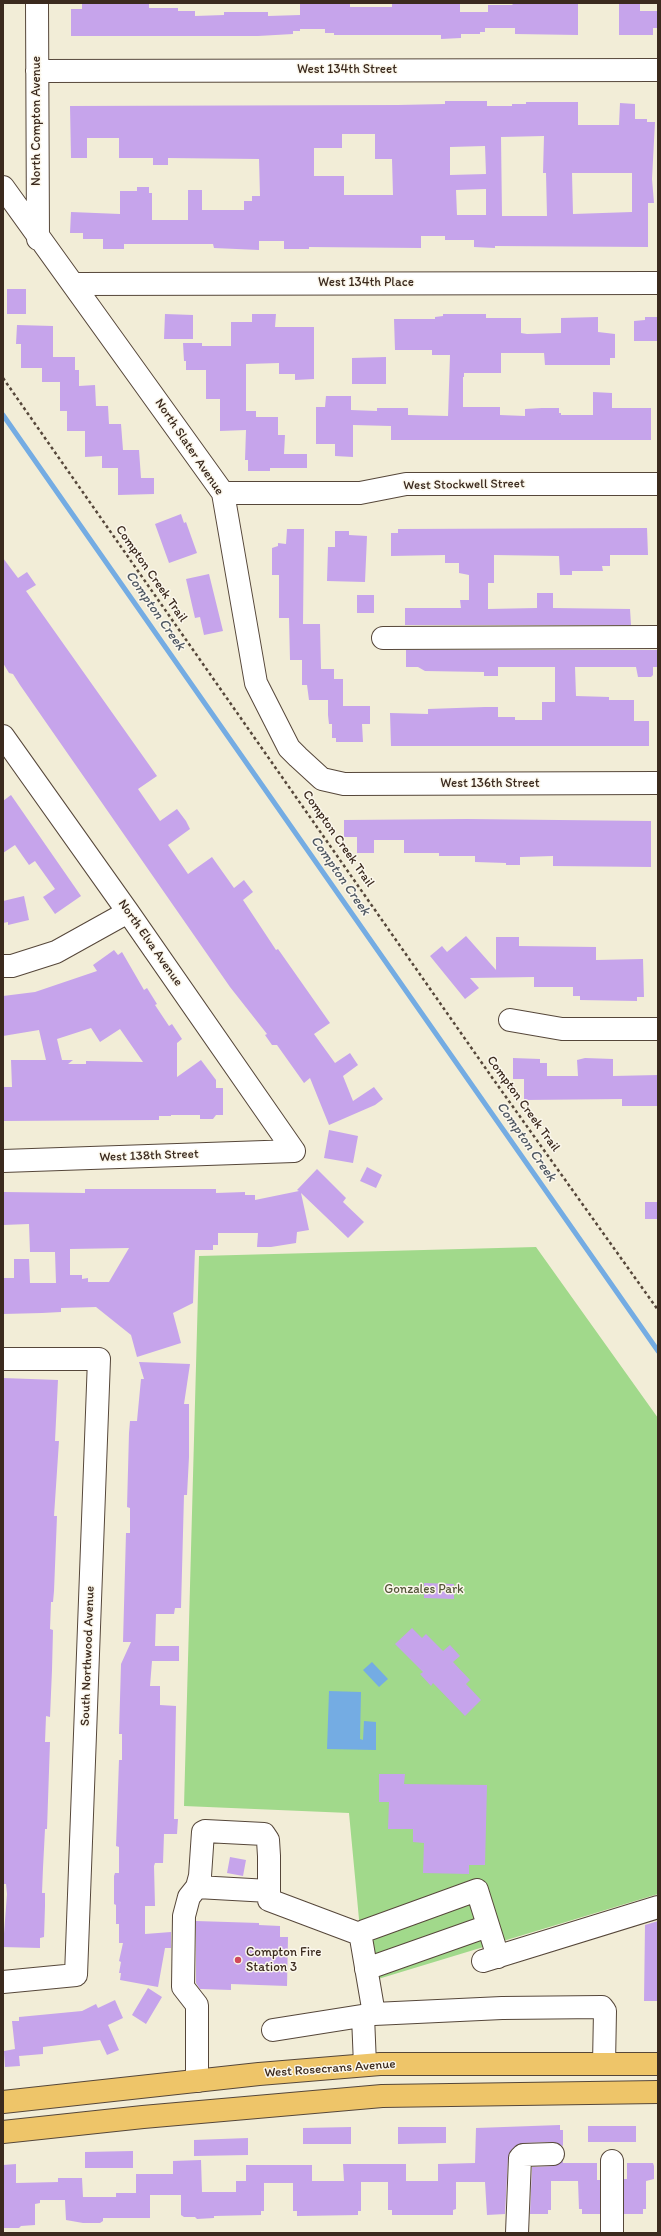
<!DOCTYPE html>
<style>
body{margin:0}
#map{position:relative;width:661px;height:2236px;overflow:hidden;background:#f2edd7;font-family:Itim,sans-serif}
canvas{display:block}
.frame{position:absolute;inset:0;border:4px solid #3b2a1e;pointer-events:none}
</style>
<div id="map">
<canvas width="661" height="2236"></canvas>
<div class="frame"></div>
</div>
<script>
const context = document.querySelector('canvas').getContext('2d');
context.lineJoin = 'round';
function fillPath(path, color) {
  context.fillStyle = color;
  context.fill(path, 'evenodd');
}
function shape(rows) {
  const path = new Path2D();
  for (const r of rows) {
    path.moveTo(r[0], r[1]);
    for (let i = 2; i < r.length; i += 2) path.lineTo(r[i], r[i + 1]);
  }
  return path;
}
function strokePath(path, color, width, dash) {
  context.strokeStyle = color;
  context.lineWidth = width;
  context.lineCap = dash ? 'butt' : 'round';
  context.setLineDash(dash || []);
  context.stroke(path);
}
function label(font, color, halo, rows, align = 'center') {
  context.font = font + ' Itim,sans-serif';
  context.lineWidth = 3;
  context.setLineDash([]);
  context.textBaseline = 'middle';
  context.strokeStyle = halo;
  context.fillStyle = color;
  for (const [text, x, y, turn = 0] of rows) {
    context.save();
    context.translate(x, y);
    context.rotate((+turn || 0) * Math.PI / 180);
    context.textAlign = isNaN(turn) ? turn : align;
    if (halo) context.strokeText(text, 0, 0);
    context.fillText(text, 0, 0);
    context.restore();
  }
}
const green = shape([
 [536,1247,658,1418,658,1894,365,1983,349,1813,184,1806,199,1256]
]);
const water = shape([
 [372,1662,388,1679,379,1687,363,1670],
 [329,1691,361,1692,360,1739,363,1740,364,1721,376,1722,376,1750,327,1749]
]);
const stream = shape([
 [3,415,658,1351]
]);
const building = shape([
 [82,3,149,3,149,8,178,8,178,11,195,11,195,16,224,15,224,12,268,12,268,16,300,15,300,3,350,3,350,7,392,7,392,3,460,3,460,12,488,12,488,5,512,5,514,3,578,3,578,35,515,34,515,28,485,28,485,32,480,32,480,34,461,34,461,38,441,39,441,35,334,35,334,33,325,33,325,29,300,29,300,31,293,31,293,34,258,36,71,36,71,9,82,9],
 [619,3,640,3,640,11,658,11,658,28,653,28,653,35,619,35],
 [445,101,487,101,487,106,512,106,512,104,526,104,526,102,578,102,578,125,619,125,620,103,635,104,635,119,647,119,647,122,655,122,652,179,654,203,648,203,648,247,495,246,495,248,474,247,474,240,445,240,445,236,421,236,421,248,309,247,309,249,284,249,284,241,259,241,259,250,214,248,213,244,124,244,124,249,103,249,103,239,83,239,83,233,70,233,71,212,120,214,120,191,137,191,137,187,149,187,149,193,152,193,152,220,188,220,188,190,202,190,202,210,244,210,244,201,252,201,252,196,260,196,259,159,168,158,168,165,153,165,153,158,119,158,119,138,87,138,87,158,71,158,70,106,398,105,445,104],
 [342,134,375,134,375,159,392,159,393,195,344,195,344,176,314,176,314,148,342,148],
 [544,136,543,173,546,173,547,216,502,216,501,137],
 [485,146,486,174,450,175,450,147],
 [572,173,632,173,632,212,573,214],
 [486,189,486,215,457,215,456,190],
 [7,289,26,289,26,314,7,314],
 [165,314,193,315,193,339,164,339],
 [252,314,276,314,275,327,314,327,314,379,295,380,295,374,279,374,279,363,246,364,246,411,256,411,256,417,278,417,278,435,285,435,284,454,307,454,307,468,270,468,270,471,248,471,248,460,245,460,246,430,220,431,220,399,206,399,206,370,186,370,186,361,184,361,183,343,202,343,202,346,231,346,231,322,252,322],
 [443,314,486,314,486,318,521,318,521,333,527,334,561,333,561,318,598,317,598,332,615,334,615,358,610,358,610,365,545,365,544,353,501,353,501,373,464,373,464,377,463,377,463,407,500,407,500,415,525,416,525,409,542,408,559,408,559,413,561,413,561,415,593,415,593,392,612,393,612,408,651,408,651,440,391,440,391,426,353,425,353,457,335,456,335,444,316,444,316,407,325,407,326,396,351,396,351,410,377,411,377,408,408,408,408,415,448,416,450,355,432,355,432,350,395,350,394,319,435,319,435,317,443,316],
 [645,317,658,317,658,341,634,341,634,321,645,320],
 [17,325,53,326,53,357,75,357,75,370,79,370,79,386,95,385,96,406,108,406,109,424,121,424,123,450,139,450,141,478,154,478,154,494,118,495,118,468,102,468,102,456,85,457,85,431,67,431,67,411,60,411,60,382,42,382,42,368,21,368,21,344,16,344],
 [386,357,386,384,352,384,352,358],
 [181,514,184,523,186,522,197,553,169,563,155,524],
 [647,528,648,555,610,555,610,566,602,566,603,571,572,571,572,575,560,575,559,556,494,555,494,583,488,583,488,609,537,608,537,593,553,593,553,608,630,609,631,625,405,625,405,608,461,608,460,600,469,600,469,575,459,573,459,563,445,563,445,555,391,556,391,533,398,533,398,529],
 [287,529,304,529,303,624,320,624,321,669,334,669,334,679,343,679,343,706,370,706,370,724,362,724,363,742,336,742,336,738,332,738,332,724,329,724,328,715,328,700,309,700,307,685,302,685,302,660,290,660,289,618,279,618,279,575,272,575,272,548,278,546,278,543,286,544],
 [335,531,349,531,349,535,367,536,365,582,327,581,328,547,335,547],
 [3,558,18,578,27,572,36,585,26,591,157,776,138,789,160,821,177,809,186,821,190,829,168,845,188,874,212,857,234,888,244,880,253,892,243,900,276,950,278,949,330,1023,314,1034,335,1063,350,1053,358,1065,343,1076,353,1101,374,1087,383,1099,375,1105,329,1125,310,1078,304,1083,277,1045,272,1045,265,1035,267,1034,230,987,20,685,13,674,9,673,3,663],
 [209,574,223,631,204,635,200,617,195,618,186,579],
 [357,595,374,595,374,613,357,613],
 [406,650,658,650,658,667,653,667,653,675,651,677,638,677,636,667,575,667,576,696,609,697,609,700,634,700,634,721,649,721,649,746,391,746,390,713,428,714,428,709,485,707,498,707,498,717,515,717,515,720,542,720,542,702,555,702,555,667,498,667,498,676,484,676,484,672,425,671,418,667,406,667],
 [11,795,81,896,55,914,43,897,55,889,35,861,29,865,15,845,3,853,3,801],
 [467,819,651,821,651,867,553,866,553,856,520,857,520,865,506,865,506,863,475,862,475,856,439,856,439,853,404,853,404,840,374,840,374,853,357,853,357,837,344,837,344,820],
 [24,896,29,920,8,925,8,922,3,923,3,901],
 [466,936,496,970,496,937,519,937,519,946,596,947,596,960,643,959,644,997,637,997,637,1001,580,1000,580,996,573,996,573,987,534,987,534,977,470,978,479,988,465,999,430,956,442,946,447,952],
 [114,950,118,955,122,952,144,990,147,988,157,1004,155,1005,169,1026,172,1024,182,1039,177,1043,177,1077,201,1060,216,1080,216,1088,223,1088,223,1115,216,1115,213,1119,200,1119,200,1115,171,1115,171,1116,159,1116,159,1120,3,1121,3,1087,12,1087,11,1060,46,1060,39,1030,3,1036,3,996,35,992,97,971,93,965],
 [91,1028,100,1042,120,1029,143,1062,86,1061,86,1064,68,1064,73,1060,62,1060,57,1039],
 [513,1058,540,1059,540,1063,547,1063,547,1076,578,1076,577,1060,585,1058,613,1059,613,1076,658,1075,658,1106,622,1106,622,1099,524,1100,524,1079,513,1079],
 [329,1130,358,1136,353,1163,324,1158],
 [367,1167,382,1175,376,1188,360,1181],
 [317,1169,346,1198,343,1202,364,1222,348,1238,301,1193,309,1230,297,1232,296,1243,271,1247,257,1247,258,1233,218,1233,218,1245,213,1245,213,1250,195,1250,193,1303,173,1313,181,1343,137,1357,131,1335,96,1307,61,1308,61,1312,42,1313,3,1314,3,1278,14,1278,14,1259,29,1259,30,1283,56,1283,55,1252,30,1252,29,1224,3,1225,3,1192,85,1193,85,1189,216,1189,216,1193,245,1192,245,1195,255,1195,255,1200,299,1191,297,1190],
 [129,1248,109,1282,88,1282,88,1278,82,1279,82,1275,70,1275,70,1249],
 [645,1202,658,1202,658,1219,645,1219],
 [139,1362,190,1364,184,1404,189,1404,189,1457,187,1495,184,1495,181,1608,175,1608,174,1614,156,1614,155,1646,179,1646,179,1661,152,1661,150,1686,160,1686,160,1705,176,1706,174,1819,178,1819,177,1834,164,1834,163,1863,155,1863,154,1866,155,1906,145,1906,145,1934,171,1932,171,1948,165,1948,158,1987,120,1980,121,1973,119,1973,121,1962,119,1961,123,1943,119,1943,119,1924,116,1924,116,1905,114,1904,114,1876,115,1873,119,1873,119,1847,116,1846,119,1760,122,1760,122,1734,119,1734,121,1664,131,1642,123,1642,126,1533,130,1533,130,1508,127,1507,129,1433,130,1421,137,1421,141,1379,144,1379],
 [3,1378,58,1380,55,1441,59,1441,54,1516,57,1516,54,1591,53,1602,51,1602,50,1629,53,1630,52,1670,50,1717,46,1716,45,1742,50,1742,47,1829,45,1829,43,1868,42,1893,45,1893,45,1906,44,1937,40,1938,40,1948,3,1947,7,1894,6,1884,3,1884],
 [424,1583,454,1584,454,1599,424,1598],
 [412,1628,422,1638,426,1634,443,1651,450,1645,460,1656,453,1662,470,1680,466,1684,481,1700,465,1716,433,1683,431,1686,420,1674,423,1672,395,1644],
 [379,1774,405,1774,404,1784,487,1785,485,1865,469,1865,469,1874,423,1873,424,1843,413,1842,413,1829,388,1829,389,1802,379,1802],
 [230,1857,246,1860,243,1876,227,1873],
 [196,1921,259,1923,259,1925,280,1926,280,1937,288,1937,287,1986,231,1984,231,1990,200,1989,196,1983],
 [658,1921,658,2001,644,2001,645,1925],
 [148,1988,162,1997,146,2024,132,2015],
 [115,2000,123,2018,108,2025,119,2050,107,2055,100,2040,43,2047,43,2054,19,2056,20,2066,5,2067,4,2051,15,2049,12,2021,19,2021,19,2017,82,2011,96,2004,98,2008],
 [560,2125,560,2130,563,2130,563,2146,553,2142,523,2143,511,2150,508,2158,505,2214,487,2215,485,2182,456,2182,456,2209,453,2210,453,2215,392,2215,392,2210,388,2210,388,2182,361,2182,361,2211,358,2211,358,2215,297,2216,297,2211,293,2211,293,2183,264,2183,264,2211,261,2211,261,2215,214,2216,214,2218,197,2219,195,2217,184,2217,181,2215,181,2195,150,2195,150,2218,103,2218,103,2221,100,2223,83,2223,66,2220,65,2200,40,2200,40,2203,35,2204,35,2225,21,2226,19,2228,3,2228,3,2165,16,2164,16,2183,58,2182,58,2178,82,2178,83,2197,116,2197,116,2193,136,2193,136,2174,173,2174,173,2161,201,2160,202,2192,236,2192,236,2181,246,2181,246,2165,312,2165,312,2181,344,2181,343,2164,406,2164,406,2181,438,2181,438,2164,475,2163,476,2128],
 [588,2126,636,2126,636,2142,588,2142],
 [351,2127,351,2144,303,2144,303,2128],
 [398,2127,446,2127,446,2143,398,2144],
 [248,2138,248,2155,194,2156,194,2140],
 [133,2151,133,2168,85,2168,85,2152],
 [563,2161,563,2163,597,2163,597,2180,600,2180,600,2214,582,2214,582,2209,579,2209,578,2181,551,2181,551,2210,548,2210,548,2214,530,2214,532,2167,554,2166],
 [627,2163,653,2163,654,2166,654,2179,646,2181,646,2209,643,2209,643,2214,624,2214,624,2179,627,2179]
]);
const path = shape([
 [3,378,491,1076,658,1310]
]);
const minor = shape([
 [37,3,38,239],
 [37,71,658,70],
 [3,187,223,493,256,683,289,748,298,757,322,779,344,784,658,783],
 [73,284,658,283],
 [223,493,360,493,406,484,658,484],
 [383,638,658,637],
 [3,736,128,912,294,1151],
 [3,966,12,966,56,952,128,912],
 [510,1020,562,1029,658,1029],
 [3,1161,294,1151],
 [3,1359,99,1359,76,1975,3,1982],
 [197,1887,269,1891],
 [483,1961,658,1907],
 [366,1969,488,1926],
 [374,2014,502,2008,602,2007,605,2011,604,2064],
 [363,2016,365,2065],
 [273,2030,374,2014,361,1938,364,1931,477,1890,498,1957],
 [197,2081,197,2005,183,1987,184,1916,189,1897,197,1887,200,1876,203,1832,205,1831,264,1834,268,1840,269,1856,269,1900,362,1935],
 [517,2233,520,2158,523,2155,553,2154],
 [612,2233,612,2161]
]);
const major = shape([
 [3,2102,259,2074,380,2064,658,2064],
 [3,2132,143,2117,382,2096,658,2092]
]);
const markers = [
 [238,1960,4,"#d1495b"]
];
const streetNames = [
 ["West 134th Street",347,70],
 ["North Compton Avenue",37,121,-90],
 ["West 134th Place",366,283],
 ["North Slater Avenue",189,447,56],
 ["West Stockwell Street",464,485,-1],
 ["Compton Creek Trail",151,574,55],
 ["West 136th Street",490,784],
 ["Compton Creek Trail",338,839,55],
 ["North Elva Avenue",150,943,55],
 ["Compton Creek Trail",523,1104,54],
 ["West 138th Street",149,1156,-2],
 ["South Northwood Avenue",88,1656,-88],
 ["West Rosecrans Avenue",330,2069,-4]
];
const parkNames = [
 ["Gonzales Park",424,1590]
];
const poiNames = [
 ["Compton Fire",246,1953],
 ["Station 3",246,1968]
];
const waterNames = [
 ["Compton Creek",155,611,55],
 ["Compton Creek",340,876,55],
 ["Compton Creek",526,1142,55]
];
fillPath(green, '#a1d98b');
fillPath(water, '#74ace3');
strokePath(stream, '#74ace3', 5);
fillPath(building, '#c6a4eb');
strokePath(minor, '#56473a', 24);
strokePath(major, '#56473a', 24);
strokePath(path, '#56473a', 2.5, [3, 3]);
strokePath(minor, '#fff', 22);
strokePath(major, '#eec569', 22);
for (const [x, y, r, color] of markers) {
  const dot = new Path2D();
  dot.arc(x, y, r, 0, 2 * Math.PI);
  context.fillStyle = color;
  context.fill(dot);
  strokePath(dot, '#fbf7ec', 1.5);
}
label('13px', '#3b2a1e', '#fbf7ec', streetNames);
label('13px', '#545639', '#fbf7ec', parkNames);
label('13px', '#3b2a1e', '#fbf7ec', poiNames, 'left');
label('italic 14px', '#4f5863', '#fbf7ec', waterNames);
</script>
